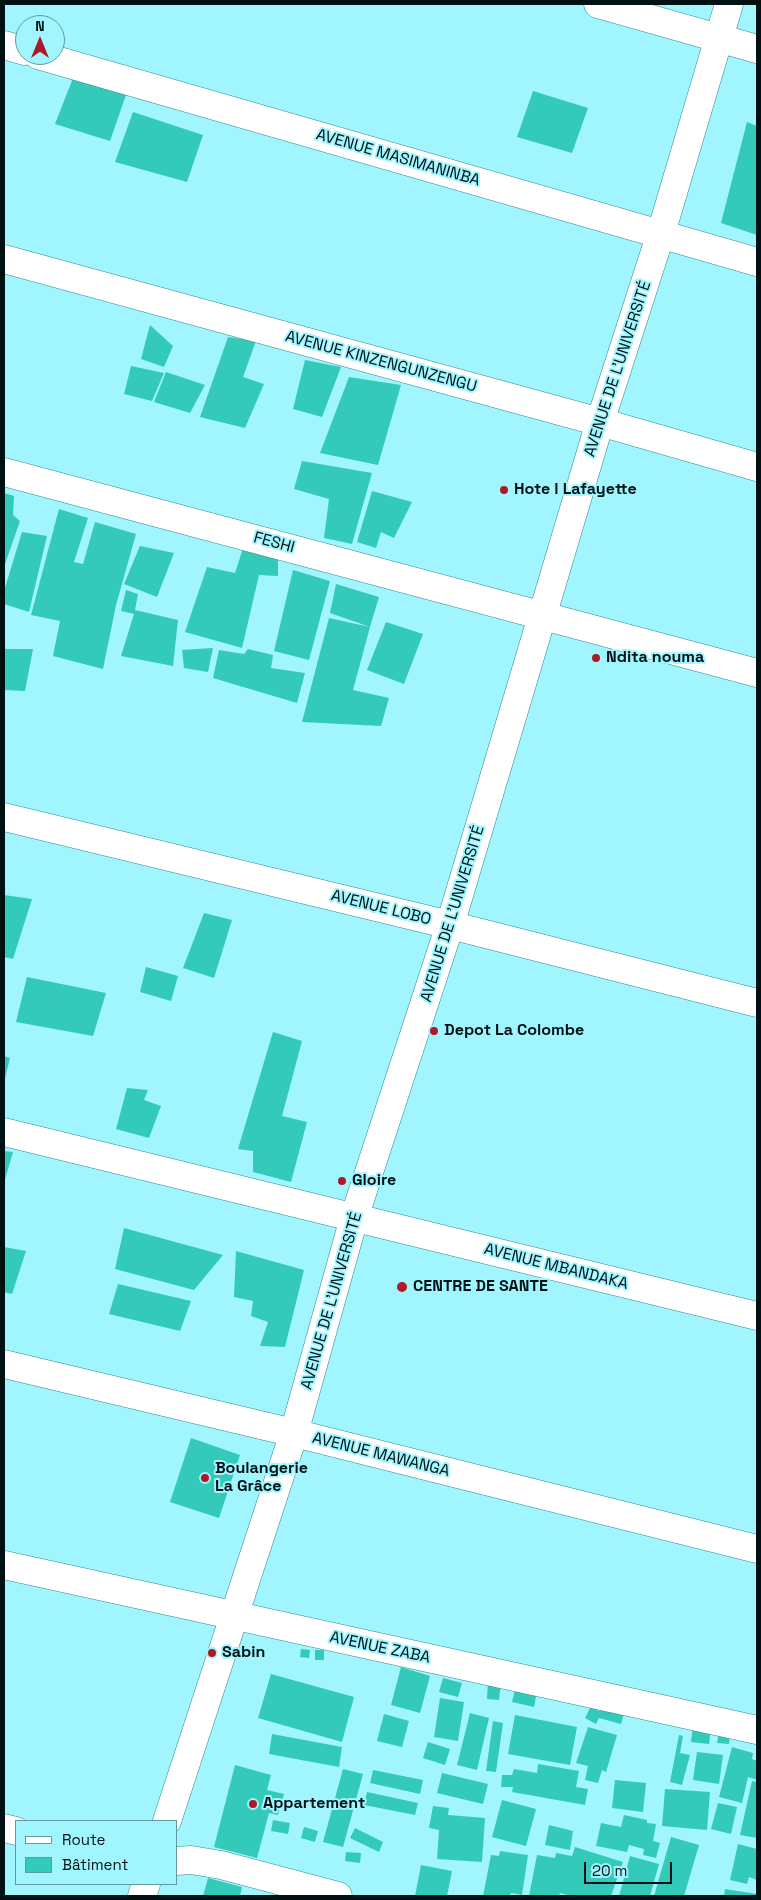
<!DOCTYPE html>
<meta charset="utf-8">
<style>
body{margin:0}
#map{position:relative;width:761px;height:1900px;overflow:hidden;background:#a0f5fe;font-family:"Space Grotesk",sans-serif}
canvas{display:block}
.frame{position:absolute;inset:0;border:5px solid #001114;pointer-events:none}
.legend{position:absolute;left:15px;top:1820px;width:162px;height:65px;box-sizing:border-box;background:#a0f5fe;border:1px solid #609aa0;margin:0;padding:6px 9px;list-style:none;font-size:15px;color:#001114}
.legend li{display:flex;align-items:center;gap:10px;height:25px}
.legend b{width:25px;border:1px solid #609aa0}
.north{position:absolute;left:15px;top:15px;width:50px;height:50px;box-sizing:border-box;background:#a0f5fe;border:1px solid #609aa0;border-radius:50%;rotate:0deg;font-size:14px;font-weight:700;line-height:20px;text-align:center;color:#001114}
.north::after{content:'';display:block;margin:auto;width:18px;height:22px;background:#ad1926;clip-path:polygon(50% 0,100% 100%,50% 72%,0 100%)}
.scale{position:absolute;left:584px;top:1862px;width:88px;height:22px;box-sizing:border-box;border:2px solid #001114;border-top:0;padding-left:6px;font-size:15px;line-height:18px;white-space:nowrap;color:#001114;-webkit-text-stroke:4px #a0f5fe;paint-order:stroke}
</style>
<div id="map">
<canvas width="761" height="1900"></canvas>
<div class="frame"></div>
<ul class="legend">
<li><b style="height:6px;background:#fff"></b>Route</li>
<li><b style="height:14px;background:#34caba"></b>Bâtiment</li>
</ul>
<div class="north">N</div>
<div class="scale">20 m</div>
</div>
<script>
const context = document.querySelector('canvas').getContext('2d');
context.lineJoin = 'round';
function fillPath(path, color) {
  context.fillStyle = color;
  context.fill(path, 'evenodd');
}
function shape(rows) {
  const path = new Path2D();
  for (const r of rows) {
    path.moveTo(r[0], r[1]);
    for (let i = 2; i < r.length; i += 2) path.lineTo(r[i], r[i + 1]);
  }
  return path;
}
function strokePath(path, color, width, dash) {
  context.strokeStyle = color;
  context.lineWidth = width;
  context.lineCap = dash ? 'butt' : 'round';
  context.setLineDash(dash || []);
  context.stroke(path);
}
function label(font, color, halo, rows, align = 'center') {
  context.font = font + ' "Space Grotesk",sans-serif';
  context.lineWidth = 4;
  context.setLineDash([]);
  context.textBaseline = 'middle';
  context.strokeStyle = halo;
  context.fillStyle = color;
  for (const [text, x, y, turn = 0] of rows) {
    context.save();
    context.translate(x, y);
    context.rotate((+turn || 0) * Math.PI / 180);
    context.textAlign = isNaN(turn) ? turn : align;
    if (halo) context.strokeText(text, 0, 0);
    context.fillText(text, 0, 0);
    context.restore();
  }
}
const building = shape([
 [73,78,127,92,110,141,55,124],
 [533,91,588,108,572,153,517,137],
 [133,112,203,135,187,182,115,162],
 [747,122,757,126,757,235,721,223],
 [150,325,173,346,164,367,141,359],
 [228,337,256,341,243,377,264,384,245,428,200,417],
 [305,360,341,367,322,417,293,409],
 [131,366,164,373,152,401,124,394],
 [166,372,205,385,190,413,154,402],
 [349,377,401,385,378,465,320,453],
 [302,461,372,473,352,544,324,538,329,499,294,489],
 [372,491,412,502,394,538,381,532,376,548,357,542],
 [4,493,14,496,13,515,20,521,4,567],
 [59,509,88,518,74,562,83,564,95,522,136,534,116,605,103,669,53,656,60,621,31,615],
 [22,532,47,536,29,612,4,604,4,591],
 [244,545,278,550,278,576,259,575,242,648,185,632,207,567,235,573],
 [140,546,174,553,157,597,124,584],
 [293,570,330,581,309,660,274,651],
 [336,584,379,597,370,627,330,613],
 [126,590,138,594,135,610,178,620,173,666,121,656,134,614,121,611],
 [329,618,370,627,353,690,389,698,381,726,302,722],
 [386,622,423,634,404,684,367,670],
 [213,648,208,672,184,668,182,650],
 [4,649,33,649,25,691,4,690],
 [248,649,273,655,271,668,305,673,297,703,213,678,219,650,244,654],
 [4,895,32,899,13,959,4,957],
 [204,913,232,920,214,978,183,968],
 [146,967,178,976,171,1001,140,992],
 [27,977,106,993,93,1036,16,1022],
 [273,1032,302,1041,282,1116,307,1122,291,1182,253,1172,253,1151,238,1149],
 [4,1056,10,1058,4,1083],
 [127,1088,148,1090,144,1100,161,1106,149,1138,116,1129],
 [4,1151,13,1152,4,1183],
 [124,1228,223,1255,194,1290,115,1269],
 [4,1247,26,1251,12,1294,4,1292],
 [236,1251,304,1270,285,1347,260,1346,268,1322,251,1316,253,1301,234,1297],
 [118,1284,191,1301,180,1331,109,1314],
 [191,1438,240,1455,219,1518,170,1502],
 [301,1649,310,1650,309,1658,300,1657],
 [315,1650,324,1650,324,1660,315,1660],
 [401,1667,430,1676,420,1713,391,1705],
 [271,1674,354,1697,342,1742,258,1718],
 [443,1678,462,1683,458,1697,439,1692],
 [488,1681,501,1682,499,1700,487,1699],
 [516,1686,537,1691,534,1707,512,1702],
 [440,1698,464,1702,458,1741,434,1737],
 [601,1703,625,1710,621,1724,599,1718,596,1724,585,1718,591,1706,599,1711],
 [470,1713,489,1718,477,1770,457,1765],
 [384,1714,409,1721,402,1747,377,1741],
 [515,1715,577,1727,570,1765,508,1754],
 [493,1721,503,1723,496,1772,486,1771],
 [693,1725,711,1726,709,1744,691,1742],
 [588,1727,617,1735,606,1772,602,1770,598,1783,585,1780,588,1766,576,1763],
 [719,1732,730,1734,729,1744,717,1743],
 [272,1734,342,1747,339,1767,269,1754],
 [679,1735,683,1736,680,1753,690,1755,682,1785,670,1782],
 [428,1742,450,1749,445,1765,423,1758],
 [732,1747,753,1753,752,1759,757,1761,757,1780,748,1777,742,1803,719,1797],
 [697,1752,723,1755,719,1784,693,1780],
 [538,1764,579,1771,576,1787,588,1789,585,1805,512,1792,513,1787,501,1787,502,1775,512,1775,514,1769,537,1773],
 [235,1765,271,1775,267,1790,284,1794,278,1815,269,1813,257,1858,214,1847],
 [343,1769,363,1774,343,1847,323,1842],
 [373,1770,423,1780,420,1794,370,1783],
 [442,1773,488,1784,483,1804,437,1793],
 [615,1780,646,1783,643,1812,612,1808],
 [752,1781,757,1782,757,1838,740,1835],
 [665,1789,710,1792,707,1830,662,1826],
 [367,1792,418,1803,415,1815,364,1805],
 [502,1800,536,1809,526,1846,492,1837],
 [718,1803,737,1807,731,1834,711,1829],
 [433,1806,449,1808,448,1815,485,1818,482,1862,437,1859,439,1830,429,1828],
 [624,1815,647,1820,647,1823,656,1824,653,1841,660,1843,656,1858,643,1855,644,1849,629,1845,627,1852,596,1846,601,1823,621,1827],
 [273,1820,290,1823,288,1834,271,1831],
 [549,1825,573,1831,570,1850,545,1845],
 [304,1827,318,1831,315,1842,301,1838],
 [355,1828,383,1842,379,1852,350,1838],
 [671,1837,699,1845,684,1896,654,1896],
 [738,1844,757,1849,757,1880,749,1877,747,1884,730,1880],
 [575,1847,623,1862,611,1896,571,1896,560,1893,559,1896,529,1896,537,1855,555,1858,556,1853,572,1856],
 [500,1851,528,1855,522,1895,511,1893,510,1896,483,1896,491,1855,499,1856],
 [346,1852,361,1853,360,1863,345,1861],
 [630,1856,659,1864,650,1896,619,1896],
 [421,1865,452,1871,447,1896,415,1896],
 [208,1878,242,1887,240,1896,203,1896],
 [725,1889,757,1894,757,1896,724,1896]
]);
const minor = shape([
 [598,4,757,49],
 [4,45,25,51],
 [38,55,757,262],
 [4,259,600,422,757,467],
 [4,472,757,673],
 [4,817,450,925,757,1003],
 [4,1132,757,1316],
 [4,1364,294,1433,757,1549],
 [4,1565,757,1730],
 [4,1828,16,1831],
 [176,1861,191,1860,221,1865,338,1896]
]);
const secondary = shape([
 [167,1821,294,1433,354,1218,450,925,600,422,661,233,729,4],
 [142,1896,146,1884]
]);
const markers = [
 [504,490,5,"#ad1926"],
 [596,658,5,"#ad1926"],
 [434,1031,5,"#ad1926"],
 [342,1181,5,"#ad1926"],
 [402,1287,6,"#ad1926"],
 [205,1478,5,"#ad1926"],
 [212,1653,5,"#ad1926"],
 [253,1804,5,"#ad1926"]
];
const streetNames = [
 ["AVENUE MASIMANINBA",398,158,16],
 ["AVENUE KINZENGUNZENGU",381,362,15],
 ["AVENUE DE L’UNIVERSITÉ",618,369,-72],
 ["FESHI",274,543,15],
 ["AVENUE LOBO",381,908,14],
 ["AVENUE DE L’UNIVERSITÉ",453,914,-73],
 ["AVENUE MBANDAKA",556,1267,14],
 ["AVENUE DE L’UNIVERSITÉ",332,1301,-74],
 ["AVENUE MAWANGA",381,1455,14],
 ["AVENUE ZABA",380,1648,12]
];
const poiNames = [
 ["Hote l Lafayette",514,490],
 ["Ndita nouma",606,658],
 ["Depot La Colombe",444,1031],
 ["Gloire",352,1181],
 ["CENTRE DE SANTE",413,1287],
 ["Boulangerie",215,1469],
 ["La Grâce",215,1487],
 ["Sabin",222,1653],
 ["Appartement",263,1804]
];
fillPath(building, '#34caba');
strokePath(minor, '#338b94', 29);
strokePath(secondary, '#338b94', 29);
strokePath(minor, '#fff', 28);
strokePath(secondary, '#fff', 28);
for (const [x, y, r, color] of markers) {
  const dot = new Path2D();
  dot.arc(x, y, r, 0, 2 * Math.PI);
  context.fillStyle = color;
  context.fill(dot);
  strokePath(dot, '#a0f5fe', 2);
}
label('16px', '#001114', '#a0f5fe', streetNames);
label('bold 16px', '#001114', '#a0f5fe', poiNames, 'left');
</script>
